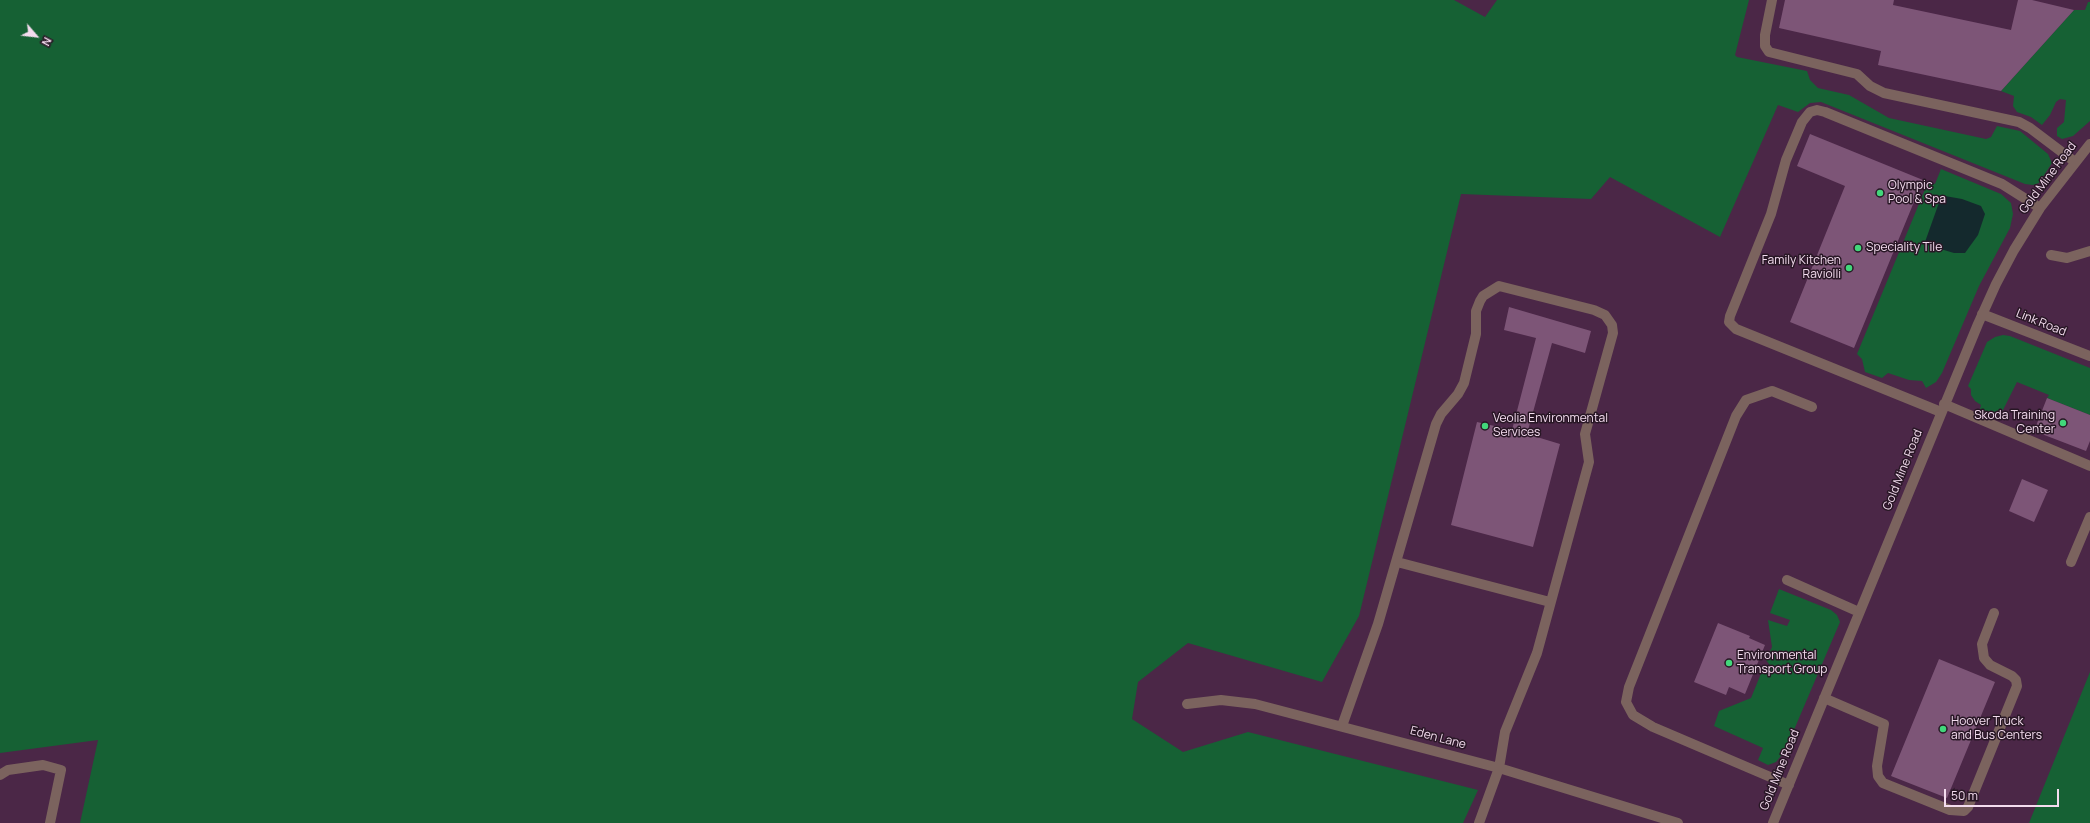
<!DOCTYPE html>
<style>
body{margin:0}
#map{position:relative;width:2090px;height:823px;overflow:hidden;background:#4b2747;font-family:Manrope,sans-serif}
canvas{display:block}
.north{position:absolute;left:16px;top:16px;width:40px;height:40px;-webkit-text-stroke:3px #281725;paint-order:stroke;rotate:118deg;font-size:11px;font-weight:700;line-height:16px;text-align:center;color:#f4dcef}
.north::after{content:'';display:block;margin:auto;width:14px;height:18px;background:#f4dcef;clip-path:polygon(50% 0,100% 100%,50% 72%,0 100%)}
.scale{position:absolute;left:1944px;top:789px;width:115px;height:18px;box-sizing:border-box;border:2px solid #f4dcef;border-top:0;padding-left:5px;font-size:12px;line-height:14px;white-space:nowrap;color:#f4dcef;-webkit-text-stroke:3px #281725;paint-order:stroke}
</style>
<div id="map">
<canvas width="2090" height="823"></canvas>
<div class="north">N</div>
<div class="scale">50 m</div>
</div>
<script>
const context = document.querySelector('canvas').getContext('2d');
context.lineJoin = 'round';
function fillPath(path, color) {
  context.fillStyle = color;
  context.fill(path, 'evenodd');
}
function shape(rows) {
  const path = new Path2D();
  for (const r of rows) {
    path.moveTo(r[0], r[1]);
    for (let i = 2; i < r.length; i += 2) path.lineTo(r[i], r[i + 1]);
  }
  return path;
}
function strokePath(path, color, width, dash) {
  context.strokeStyle = color;
  context.lineWidth = width;
  context.lineCap = dash ? 'butt' : 'round';
  context.setLineDash(dash || []);
  context.stroke(path);
}
function label(font, color, halo, rows, align = 'center') {
  context.font = font + ' Manrope,sans-serif';
  context.lineWidth = 3;
  context.setLineDash([]);
  context.textBaseline = 'middle';
  context.strokeStyle = halo;
  context.fillStyle = color;
  for (const [text, x, y, turn = 0] of rows) {
    context.save();
    context.translate(x, y);
    context.rotate((+turn || 0) * Math.PI / 180);
    context.textAlign = isNaN(turn) ? turn : align;
    if (halo) context.strokeText(text, 0, 0);
    context.fillText(text, 0, 0);
    context.restore();
  }
}
const green = shape([
 [0,0,1454,0,1485,17,1497,0,1749,0,1735,55,1737,57,1807,71,1810,80,1818,88,1849,95,1889,118,1986,139,1991,137,1997,126,2020,131,2048,154,2052,163,2039,183,2033,185,2025,184,1821,102,1810,103,1798,112,1778,105,1720,237,1610,177,1591,199,1461,194,1359,616,1322,682,1188,643,1138,682,1132,719,1183,752,1248,732,1478,790,1463,823,80,823,98,740,0,753],
 [2088,2,2090,2,2090,121,2073,136,2062,139,2057,136,2057,128,2064,122,2066,100,2060,99,2056,102,2050,115,2042,125,2031,117,2017,112,2013,106,2014,96,2001,91,2074,10,2085,10],
 [1941,169,2001,194,2011,203,2013,214,2010,228,1979,286,1942,373,1936,382,1926,388,1922,381,1909,380,1888,373,1882,378,1865,372,1862,359,1857,354,1928,182,1935,184],
 [2003,335,2010,336,2090,368,2090,415,2047,398,2049,395,2017,382,2003,410,1999,412,1991,413,1980,409,1981,405,1975,401,1971,395,1971,389,1968,386,1987,342,1995,337],
 [1779,589,1831,610,1837,615,1840,622,1785,751,1776,762,1768,765,1758,760,1763,748,1714,726,1719,711,1751,698,1762,671,1769,669,1769,664,1766,660,1772,647,1768,620,1787,626,1790,620,1770,613],
 [2090,672,2090,823,2029,823]
]);
const water = shape([
 [1945,196,1962,199,1981,206,1985,214,1978,235,1965,253,1954,253,1927,245,1925,242,1941,197]
]);
const building = shape([
 [1785,0,1894,0,1893,5,2011,30,2018,0,2032,0,2074,10,2001,91,1878,65,1881,51,1779,28],
 [1810,134,1923,180,1854,348,1790,322,1845,186,1797,166],
 [1509,307,1591,331,1585,353,1552,343,1527,434,1560,444,1533,547,1451,525,1477,422,1512,430,1536,338,1504,330],
 [2047,398,2090,415,2090,441,2086,451,2034,431],
 [2022,479,2048,490,2034,522,2009,511],
 [1718,623,1750,636,1749,638,1765,645,1745,694,1729,687,1726,695,1694,682],
 [1939,659,1995,682,1947,798,1891,776]
]);
const minor = shape([
 [1772,0,1765,35,1765,46,1769,52,1857,74,1870,86,1884,93,2019,122,2030,128,2075,162],
 [2051,255,2067,258,2090,251],
 [1982,314,2090,356],
 [1944,404,2090,466],
 [1941,412,1736,329,1729,322,1730,316,1771,214,1786,160,1802,122,1810,112,1817,110,1825,112,2002,184,2040,208],
 [1397,562,1550,602],
 [2071,562,2090,517],
 [1787,580,1859,612],
 [1824,698,1884,724,1877,766,1878,776,1883,783,1950,810,1964,811,1968,807,2017,686,2016,680,2012,676,1990,665,1984,658,1982,644,1994,613],
 [1187,704,1221,700,1255,704,1499,768,1678,823],
 [1342,726,1378,624,1436,424,1441,414,1458,394,1464,383,1476,334,1476,311,1480,301,1483,296,1499,286,1594,310,1605,315,1612,325,1613,333,1585,434,1589,462,1537,653,1505,732,1499,768,1479,823],
 [0,775,8,770,43,765,61,770,50,823],
 [1789,785,1653,727,1633,715,1626,702,1629,687,1736,416,1746,400,1772,391,1812,407],
 [1773,823,1978,324,1996,284,2014,250,2040,208,2090,144]
]);
const markers = [
 [1880,193,4,"#42d77b"],
 [1858,248,4,"#42d77b"],
 [1849,268,4,"#42d77b"],
 [2063,423,4,"#42d77b"],
 [1485,426,4,"#42d77b"],
 [1729,663,4,"#42d77b"],
 [1943,729,4,"#42d77b"]
];
const streetNames = [
 ["Gold Mine Road",2048,178,-53],
 ["Link Road",2041,323,22],
 ["Gold Mine Road",1903,470,-68],
 ["Eden Lane",1438,738,15],
 ["Gold Mine Road",1780,770,-68]
];
const poiNames = [
 ["Olympic",1888,186],
 ["Pool & Spa",1888,200],
 ["Speciality Tile",1866,248],
 ["Family Kitchen",1841,261,"right"],
 ["Raviolli",1841,275,"right"],
 ["Skoda Training",2055,416,"right"],
 ["Center",2055,430,"right"],
 ["Veolia Environmental",1493,419],
 ["Services",1493,433],
 ["Environmental",1737,656],
 ["Transport Group",1737,670],
 ["Hoover Truck",1951,722],
 ["and Bus Centers",1951,736]
];
fillPath(green, '#166134');
fillPath(water, '#14292d');
fillPath(building, '#7d5577');
strokePath(minor, '#7b635e', 10);
for (const [x, y, r, color] of markers) {
  const dot = new Path2D();
  dot.arc(x, y, r, 0, 2 * Math.PI);
  context.fillStyle = color;
  context.fill(dot);
  strokePath(dot, '#281725', 1.5);
}
label('12px', '#f4dcef', '#281725', streetNames);
label('12px', '#f4dcef', '#281725', poiNames, 'left');
</script>
